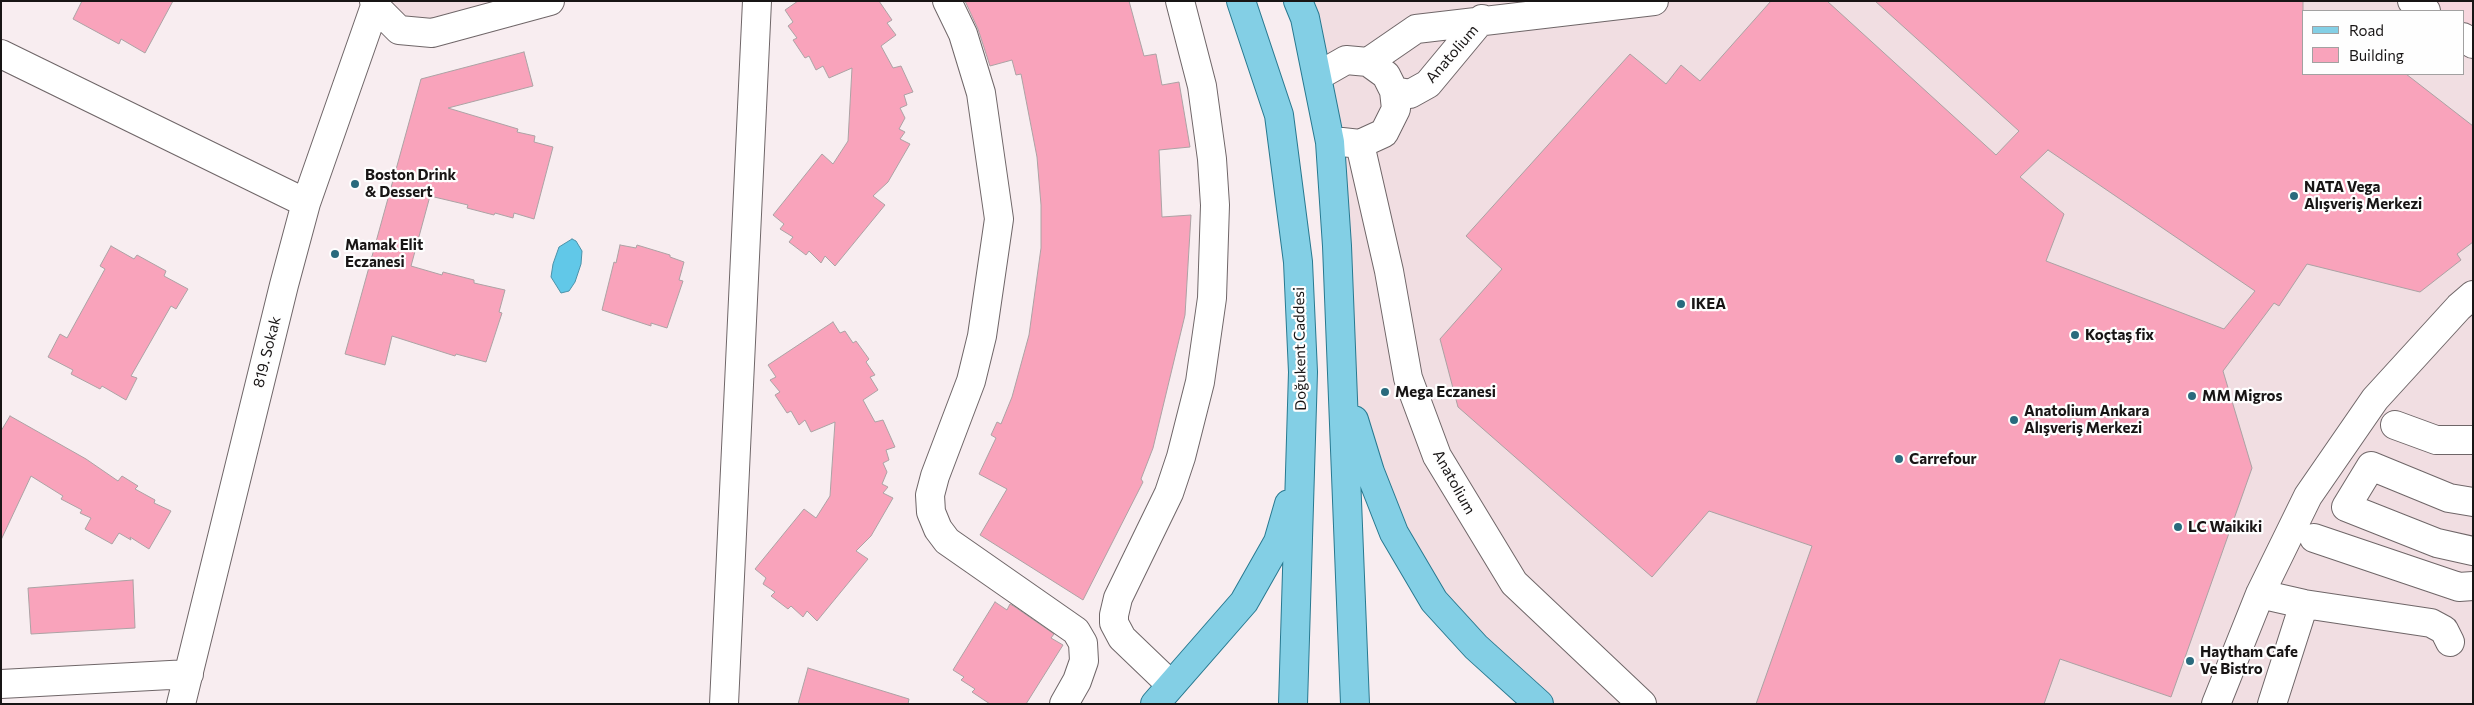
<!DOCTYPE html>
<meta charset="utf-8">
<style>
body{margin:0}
#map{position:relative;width:2474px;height:705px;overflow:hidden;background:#f8edf0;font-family:Commissioner,sans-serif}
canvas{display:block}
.frame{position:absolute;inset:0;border:2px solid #181515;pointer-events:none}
.legend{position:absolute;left:2302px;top:10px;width:162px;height:65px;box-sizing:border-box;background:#fefefe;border:1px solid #a2a1a1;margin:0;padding:6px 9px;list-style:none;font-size:15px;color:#181515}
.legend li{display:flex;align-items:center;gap:10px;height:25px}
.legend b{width:25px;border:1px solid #a2a1a1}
</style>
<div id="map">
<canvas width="2474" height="705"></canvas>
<div class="frame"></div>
<ul class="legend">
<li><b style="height:6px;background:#83cfe5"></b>Road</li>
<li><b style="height:14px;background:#f9a3bb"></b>Building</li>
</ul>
</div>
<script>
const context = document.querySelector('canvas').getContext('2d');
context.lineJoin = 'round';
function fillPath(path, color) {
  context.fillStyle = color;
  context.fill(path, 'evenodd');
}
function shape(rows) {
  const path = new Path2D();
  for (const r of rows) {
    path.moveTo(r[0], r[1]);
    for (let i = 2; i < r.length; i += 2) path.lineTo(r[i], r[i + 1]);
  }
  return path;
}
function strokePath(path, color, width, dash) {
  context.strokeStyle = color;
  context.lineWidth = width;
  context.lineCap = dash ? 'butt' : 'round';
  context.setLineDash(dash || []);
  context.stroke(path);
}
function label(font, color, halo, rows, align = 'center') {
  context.font = font + ' Commissioner,sans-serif';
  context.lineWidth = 4.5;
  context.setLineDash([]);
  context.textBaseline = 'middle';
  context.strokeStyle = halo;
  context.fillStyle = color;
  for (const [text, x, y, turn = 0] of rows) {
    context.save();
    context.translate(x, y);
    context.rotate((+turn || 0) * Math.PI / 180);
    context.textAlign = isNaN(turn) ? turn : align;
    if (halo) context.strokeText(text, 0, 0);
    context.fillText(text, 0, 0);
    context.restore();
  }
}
const built = shape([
 [374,1,550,1,432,33],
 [1298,1,2412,1,2426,11,2303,11,2303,74,2463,74,2463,37,2473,44,2473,704,1539,704,1434,601,1343,383,1337,246]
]);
const green = shape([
 [2412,1,2473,1,2473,44,2463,37,2463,11,2426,11]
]);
const water = shape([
 [572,239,576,241,582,251,581,264,575,282,569,291,561,293,551,277,553,264,559,247,572,239]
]);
const building = shape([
 [82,1,173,1,145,53,121,39,119,44,73,19,82,1],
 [798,1,879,1,892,20,887,23,896,35,881,46,893,68,901,66,913,92,904,95,907,105,900,108,905,118,899,129,905,132,900,139,910,144,888,182,873,196,885,205,835,266,825,256,821,263,809,251,806,255,789,242,793,237,780,229,784,224,773,215,822,154,833,164,848,141,852,68,829,78,823,66,816,70,809,56,805,58,793,40,797,38,788,26,793,22,785,10,798,1],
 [965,1,1129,1,1144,56,1156,54,1162,85,1179,82,1190,147,1159,150,1162,217,1191,215,1185,315,1153,448,1141,479,1143,482,1083,600,980,535,1007,489,979,474,996,438,991,435,997,422,1001,424,1012,397,1029,335,1041,248,1041,205,1037,157,1021,74,1016,75,1012,60,990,66,978,29,965,1],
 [1771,1,1827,1,1996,155,2019,131,1875,1,2303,1,2303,74,2406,74,2473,126,2473,242,2457,254,2461,260,2420,292,2307,264,2279,306,2274,303,2223,371,2252,468,2171,697,2060,659,2044,704,1756,704,1812,546,1709,511,1652,577,1458,407,1440,339,1502,269,1466,236,1630,54,1666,84,1681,65,1700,81,1771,1],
 [2048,150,2255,291,2224,329,2046,261,2064,214,2020,177,2048,150],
 [524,52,533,86,448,108,518,129,517,132,535,136,534,142,553,147,534,219,514,213,513,218,495,213,494,215,467,208,468,205,430,196,411,266,442,275,443,272,474,280,474,283,505,290,499,312,502,313,486,362,456,354,455,356,392,336,385,365,345,354,421,79,524,52],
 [620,245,636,248,637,245,670,255,670,257,684,262,679,280,683,281,667,328,651,323,651,326,602,310,614,262,616,263,620,245],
 [111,246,134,259,137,255,166,271,164,276,188,289,176,309,171,306,131,376,137,378,126,400,102,386,100,389,71,374,73,370,48,357,60,334,67,338,105,269,100,266,111,246],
 [833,322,840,333,845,331,853,343,856,341,869,359,866,362,875,375,870,377,878,390,863,400,875,422,883,420,895,447,886,450,889,460,883,463,887,472,882,484,888,487,883,493,893,498,871,536,856,551,868,559,817,621,807,611,803,617,791,606,788,609,771,596,775,592,763,584,766,578,755,569,804,509,816,518,830,496,835,422,811,432,805,420,799,425,791,411,787,413,775,395,780,392,770,380,776,377,768,365,833,322],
 [10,416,86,459,118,481,122,476,138,486,135,489,155,500,154,503,171,511,149,549,130,537,131,540,119,533,112,544,85,529,91,518,80,513,82,510,61,499,63,496,31,476,1,540,1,431,10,416],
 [133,580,135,628,31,634,28,588,133,580],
 [995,602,1007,610,1010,604,1015,607,1054,634,1051,638,1063,645,1026,704,990,704,972,692,975,689,961,680,964,677,953,670,995,602],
 [808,668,909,699,908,704,798,704,808,668]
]);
const minor = shape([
 [374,1,375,6,399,30,432,33,550,1],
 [947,1,963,34,981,93,999,219,982,336,971,381,935,476,930,495,931,512,938,529,947,541,1076,631,1083,643,1084,661,1077,681,1064,704],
 [2412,1,2426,11],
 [2463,37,2473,44],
 [1,54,306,203],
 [1368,62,1416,29,1654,1],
 [1318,76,1346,60,1368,62,1386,75,1394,91,1396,109,1384,133,1360,144,1342,142],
 [1394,91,1410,94,1428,84,1482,19],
 [1360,144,1389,271,1408,378,1437,456,1514,583,1642,704],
 [2395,425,2436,440,2473,440],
 [2473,502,2449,498,2371,466,2346,507,2437,543,2473,551],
 [2314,538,2459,587,2473,586],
 [2260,594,2304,604,2431,623,2444,630,2450,642],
 [1,684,189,674],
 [1171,685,1122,638,1114,623,1114,615,1118,598,1169,493,1181,457,1200,382,1212,298,1215,205,1212,159,1202,86,1180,1],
 [181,704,284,285,306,203,375,6],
 [724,704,757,1],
 [2216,704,2260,594,2308,496,2375,399,2459,307,2473,295],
 [2272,704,2304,604]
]);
const major = shape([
 [1241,1,1279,115,1298,262,1303,372,1293,704],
 [1298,1,1305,18,1330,142,1337,246,1355,704],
 [1354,420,1370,472,1394,533,1434,601,1476,647,1539,704],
 [1155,704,1244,602,1278,542,1289,504]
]);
const markers = [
 [355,184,5,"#296a7d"],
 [2294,196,5,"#296a7d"],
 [335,254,5,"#296a7d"],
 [1681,304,5,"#296a7d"],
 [2075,335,5,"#296a7d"],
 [1385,392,5,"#296a7d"],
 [2192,396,5,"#296a7d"],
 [2014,420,5,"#296a7d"],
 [1899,459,5,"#296a7d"],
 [2178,527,5,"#296a7d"],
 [2190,661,5,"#296a7d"]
];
const streetNames = [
 ["Anatolium",1452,54,-49],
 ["Doğukent Caddesi",1300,349,-91],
 ["819. Sokak",267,352,-76],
 ["Anatolium",1454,482,61]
];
const poiNames = [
 ["Boston Drink",365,175],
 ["& Dessert",365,192],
 ["NATA Vega",2304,187],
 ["Alışveriş Merkezi",2304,204],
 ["Mamak Elit",345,245],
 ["Eczanesi",345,262],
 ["IKEA",1691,304],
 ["Koçtaş fix",2085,335],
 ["Mega Eczanesi",1395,392],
 ["MM Migros",2202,396],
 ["Anatolium Ankara",2024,411],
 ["Alışveriş Merkezi",2024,428],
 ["Carrefour",1909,459],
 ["LC Waikiki",2188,527],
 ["Haytham Cafe",2200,652],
 ["Ve Bistro",2200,669]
];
fillPath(built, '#f1dee2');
fillPath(green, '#f7d5dd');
fillPath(water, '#61c8e8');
strokePath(water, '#4b92a9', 1);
fillPath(building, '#f9a3bb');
strokePath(building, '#aca2a4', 1);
strokePath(minor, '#6f6668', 30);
strokePath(major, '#287990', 30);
strokePath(minor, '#fff', 28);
strokePath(major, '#83cfe5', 28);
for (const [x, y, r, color] of markers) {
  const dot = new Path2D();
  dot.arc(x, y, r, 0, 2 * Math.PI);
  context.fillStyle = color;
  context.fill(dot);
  strokePath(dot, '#fefefe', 2);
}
label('15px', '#181515', '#fefefe', streetNames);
label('bold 15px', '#181515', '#fefefe', poiNames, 'left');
</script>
